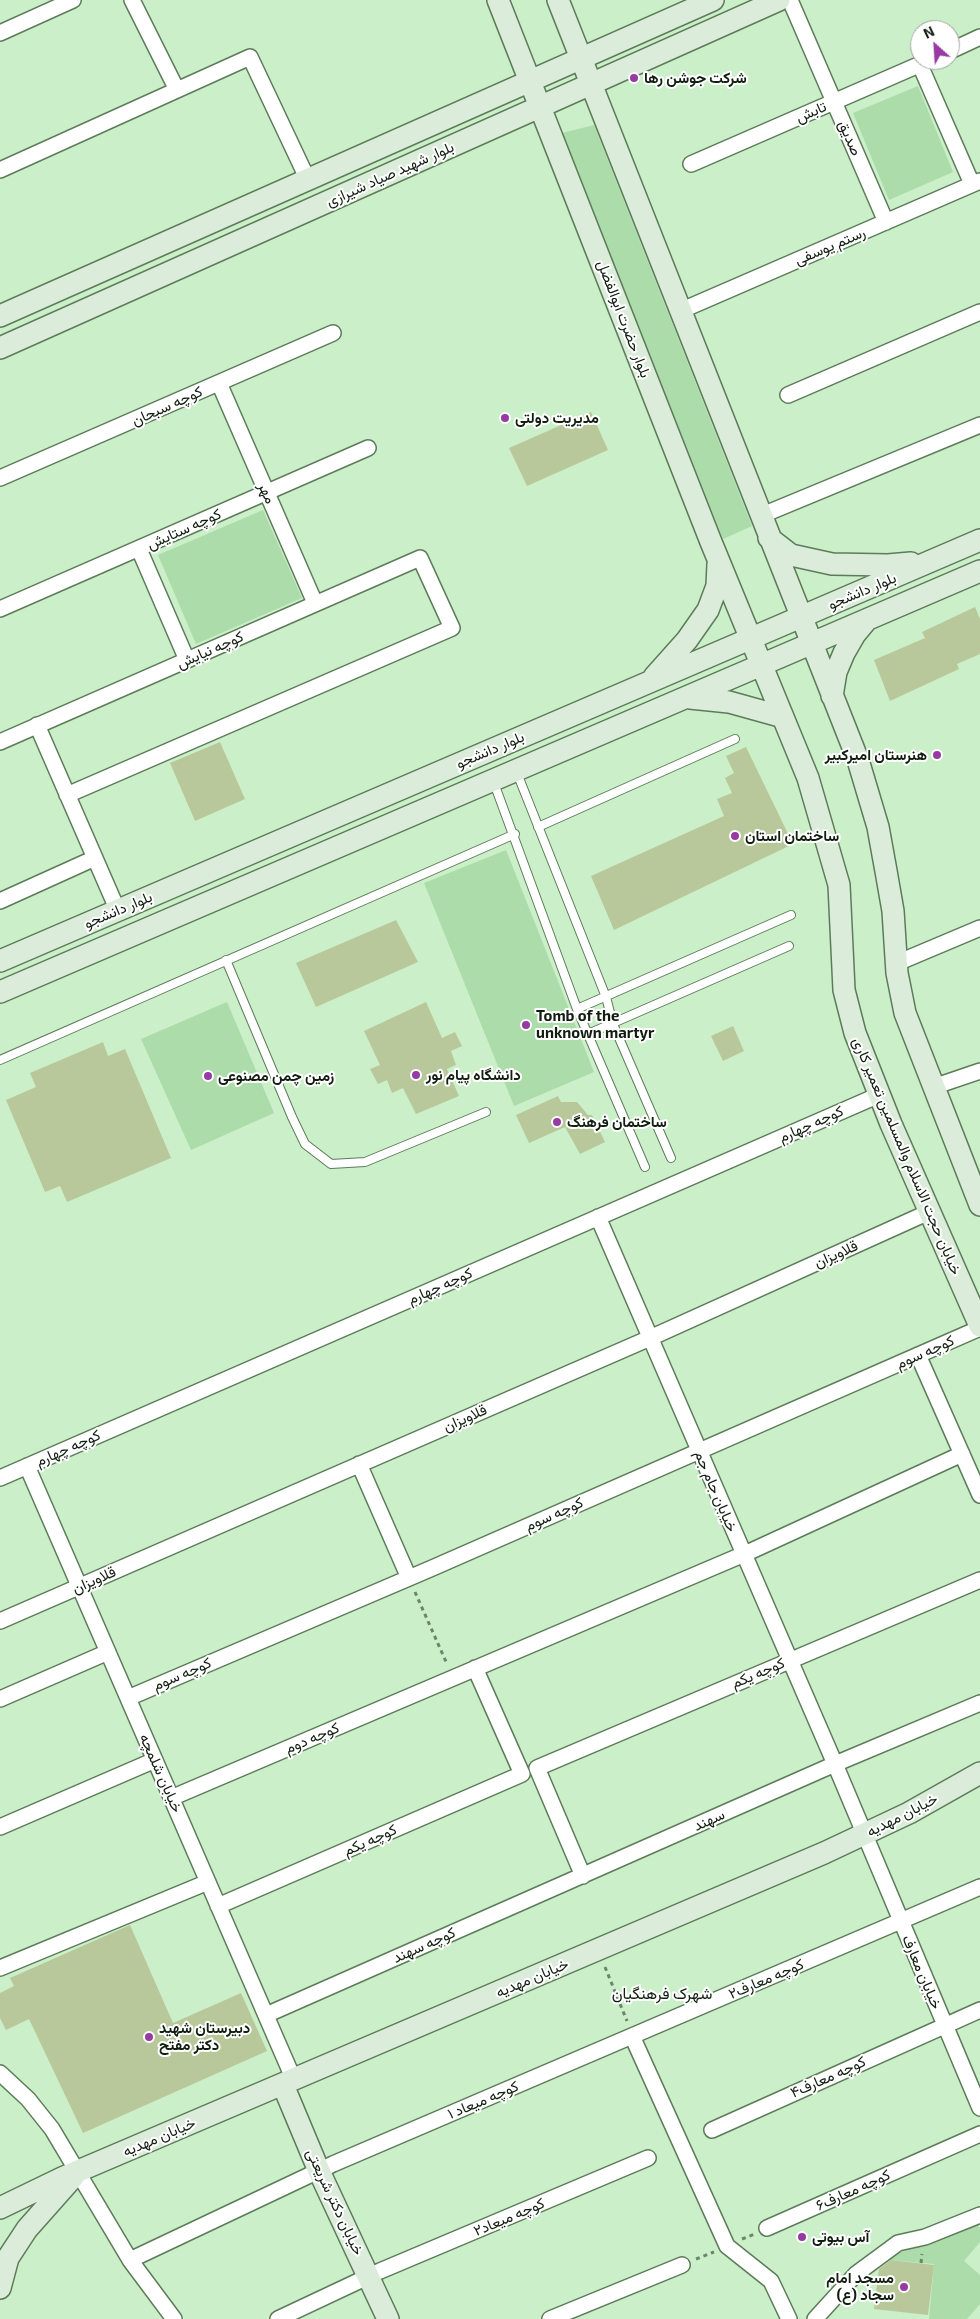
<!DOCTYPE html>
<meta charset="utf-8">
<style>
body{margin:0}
#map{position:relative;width:980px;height:2319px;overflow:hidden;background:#cbefc8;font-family:"Exo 2",sans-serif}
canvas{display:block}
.north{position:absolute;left:910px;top:20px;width:50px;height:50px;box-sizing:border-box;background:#fff;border:1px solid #a0a59f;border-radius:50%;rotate:334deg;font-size:14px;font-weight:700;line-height:20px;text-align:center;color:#111e10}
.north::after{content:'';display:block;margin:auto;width:18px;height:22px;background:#973aa3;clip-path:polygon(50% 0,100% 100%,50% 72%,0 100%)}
</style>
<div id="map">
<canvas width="980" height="2319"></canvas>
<div class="north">N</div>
</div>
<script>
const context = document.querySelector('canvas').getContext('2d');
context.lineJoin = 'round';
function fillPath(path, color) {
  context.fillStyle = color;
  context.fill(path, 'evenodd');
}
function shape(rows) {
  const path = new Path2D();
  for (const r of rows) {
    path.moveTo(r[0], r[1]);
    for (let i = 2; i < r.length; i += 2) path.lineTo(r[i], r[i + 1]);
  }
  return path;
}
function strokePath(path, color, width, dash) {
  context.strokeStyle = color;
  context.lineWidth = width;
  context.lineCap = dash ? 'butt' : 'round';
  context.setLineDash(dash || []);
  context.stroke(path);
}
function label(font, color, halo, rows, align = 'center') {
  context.font = font + ' "Exo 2",Vazirmatn,sans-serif';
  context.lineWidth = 4;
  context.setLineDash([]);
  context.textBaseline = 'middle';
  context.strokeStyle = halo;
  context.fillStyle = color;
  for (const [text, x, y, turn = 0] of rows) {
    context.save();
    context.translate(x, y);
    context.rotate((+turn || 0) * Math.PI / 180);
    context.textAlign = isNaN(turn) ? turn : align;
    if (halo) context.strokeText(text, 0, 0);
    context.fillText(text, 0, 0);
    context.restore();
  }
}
const green = shape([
 [918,86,953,172,889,200,853,113],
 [594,125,752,526,723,539,562,133],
 [263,510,302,598,196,644,158,555],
 [506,850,594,1072,514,1106,424,883],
 [227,1002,274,1113,191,1150,141,1039],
 [975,2222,980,2228,980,2242,964,2261,980,2275,980,2304,967,2319,929,2319,934,2264,880,2259,925,2244]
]);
const building = shape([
 [591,412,608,450,527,486,509,448],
 [975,607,980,619,980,654,957,664,959,669,890,701,874,660,925,638,922,632],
 [220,742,245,799,195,821,170,763],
 [746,747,793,844,614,930,591,876,724,816,717,799,732,793,725,778,734,773,726,756],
 [396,920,418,962,316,1007,296,963],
 [426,1002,442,1038,455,1032,462,1046,451,1051,456,1065,447,1069,459,1096,416,1114,403,1088,392,1093,387,1080,378,1084,370,1069,380,1065,364,1031],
 [733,1026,744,1051,723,1061,711,1036],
 [103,1042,108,1056,125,1049,171,1158,67,1202,60,1186,45,1192,6,1100,36,1087,30,1073],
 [558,1096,561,1102,577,1102,588,1115,592,1115,605,1142,580,1154,565,1127,529,1143,516,1115],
 [130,1925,173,2023,241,1993,267,2051,83,2133,29,2019,6,2030,0,2018,0,1993,14,1986,10,1978],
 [891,2260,934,2265,928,2315,874,2309,879,2269]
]);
const path = shape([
 [415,1592,447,1664],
 [605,1967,627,2021],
 [742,2239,755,2234],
 [696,2259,714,2252],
 [921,2263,922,2254]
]);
const lane = shape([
 [517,773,606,997,613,1024,671,1158],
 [494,783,577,1009,645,1167],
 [538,827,735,739],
 [226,960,292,1117,305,1144,331,1164,365,1162,486,1112],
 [577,1009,791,915],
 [588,1034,789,946],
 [0,1060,515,834]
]);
const street = shape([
 [132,0,177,90],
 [790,0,886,222],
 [0,33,73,0],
 [950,51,980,37],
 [920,65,972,184],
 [691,164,930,60],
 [0,170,250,57,308,180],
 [680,311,980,181],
 [219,383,315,603],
 [788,395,980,312],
 [0,478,333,333],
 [760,516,980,425],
 [139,549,187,660],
 [0,609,368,448],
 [37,725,118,911],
 [0,742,420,558,452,628,67,795],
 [0,901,95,858],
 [897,963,980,928],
 [933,1087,980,1071],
 [598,1217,835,1764,980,2108],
 [918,1355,980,1495],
 [359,1464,409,1578],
 [27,1466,294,2080],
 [0,1478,879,1095],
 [0,1621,650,1338,929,1212],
 [128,1698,430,1569,980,1328],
 [0,1699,108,1652],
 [171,1798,749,1552,962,1454],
 [0,1827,155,1760],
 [583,1876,537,1768,980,1580],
 [218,1906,522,1774,475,1668],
 [0,1968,208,1882],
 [266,2015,835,1764,980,1703],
 [632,2036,727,2246,771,2281,789,2319],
 [0,2073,28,2099,52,2129,130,2260,174,2319],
 [712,2130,980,2010],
 [767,2228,980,2134],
 [130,2260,333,2164,980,1887],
 [278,2319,380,2271,648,2158],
 [550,2319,682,2265],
 [815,2319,856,2274,898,2243,925,2237,980,2215]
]);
const secondary = shape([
 [498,0,711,542,808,778,839,885,844,990,855,1033,891,1124,980,1326],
 [558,0,858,760,878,827,886,871,893,911,897,973,905,1013,980,1205],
 [0,316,713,0],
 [0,348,779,0],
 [769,538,791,555,832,564,888,565,911,563],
 [654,677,687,640,708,610,717,586,718,564],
 [832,696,836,672,844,653,855,634,865,622],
 [690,698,729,702,783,717],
 [0,961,980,540],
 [0,992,980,571],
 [283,2085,319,2171,388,2319],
 [0,2208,62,2178,824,1853,909,1813,980,1773],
 [0,2288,8,2258,27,2229,74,2176]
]);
const markers = [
 [634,78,5,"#973aa3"],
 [505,418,5,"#973aa3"],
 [937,755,5,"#973aa3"],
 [735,836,5,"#973aa3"],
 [526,1025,5,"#973aa3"],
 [416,1075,5,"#973aa3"],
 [208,1076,5,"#973aa3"],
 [557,1122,5,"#973aa3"],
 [149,2037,5,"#973aa3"],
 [802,2237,5,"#973aa3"],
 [904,2287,5,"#973aa3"]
];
const poiNames = [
 ["شرکت جوشن رها",644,78],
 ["مدیریت دولتی",515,418],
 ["هنرستان امیرکبیر",927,755,"right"],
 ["ساختمان استان",745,836],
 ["Tomb of the",536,1016],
 ["unknown martyr",536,1033],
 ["دانشگاه پیام نور",426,1075],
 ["زمین چمن مصنوعی",218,1076],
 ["ساختمان فرهنگ",567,1122],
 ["دبیرستان شهید",159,2028],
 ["دکتر مفتح",159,2045],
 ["آس بیوتی",812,2237],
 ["مسجد امام",894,2278,"right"],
 ["سجاد (ع)",894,2295,"right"]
];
const streetNames = [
 ["تابش",811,112,-24],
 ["صدیق",850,138,67],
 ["بلوار شهید صیاد شیرازی",390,174,-24],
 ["رستم یوسفی",830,246,-23],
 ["بلوار حضرت ابوالفضل",624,319,69],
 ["کوچه سبحان",167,406,-24],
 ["مهر",267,493,66],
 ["کوچه ستایش",184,529,-24],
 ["بلوار دانشجو",862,591,-23],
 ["كوچه نيايش",210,650,-24],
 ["بلوار دانشجو",490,750,-23],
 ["بلوار دانشجو",118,910,-23],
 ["کوچه چهارم",811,1124,-24],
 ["خیابان حجت الاسلام والمسلمین تعمیر کاری",907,1156,67],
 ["قلاویزان",836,1254,-24],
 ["کوچه چهارم",440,1286,-24],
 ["کوچه سوم",925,1352,-24],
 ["قلاویزان",465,1418,-24],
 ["کوچه چهارم",68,1448,-24],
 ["خیابان جام جم",716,1491,67],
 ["کوچه سوم",554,1514,-24],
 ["قلاویزان",94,1580,-24],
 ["کوچه یکم",758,1673,-23],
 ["کوچه سوم",182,1674,-23],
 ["کوچه دوم",312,1738,-23],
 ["خیابان شلمچه",161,1773,66],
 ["خیابان مهدیه",902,1815,-27],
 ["سهند",709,1820,-24],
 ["کوچه یکم",370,1840,-24],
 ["کوچه سهند",424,1945,-24],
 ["خیابان معارف",922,1972,67],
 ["خیابان مهدیه",532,1978,-23],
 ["کوچه معارف۲",766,1979,-23],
 ["کوچه معارف۴",828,2077,-24],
 ["کوچه میعاد ۱",483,2100,-23],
 ["خیابان مهدیه",159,2137,-23],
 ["کوچه معارف۶",853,2190,-24],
 ["خیابان دکتر شریعتی",335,2202,65],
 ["کوچه میعاد۲",509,2217,-23]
];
const neighbourhoodNames = [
 ["شهرک فرهنگیان",662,1994]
];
fillPath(green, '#acdca9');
fillPath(building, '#b9c89a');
strokePath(lane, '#5c7c59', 10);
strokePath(street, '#5c7c59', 18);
strokePath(secondary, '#5c7c59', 24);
strokePath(path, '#6d856b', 3, [4, 4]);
strokePath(lane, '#fff', 8);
strokePath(street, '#fff', 15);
strokePath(secondary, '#dbedda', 21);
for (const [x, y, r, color] of markers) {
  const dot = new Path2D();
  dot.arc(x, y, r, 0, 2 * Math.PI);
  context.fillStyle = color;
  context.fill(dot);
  strokePath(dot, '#fff', 2);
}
label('bold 15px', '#111e10', '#fff', poiNames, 'left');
label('15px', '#111e10', '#fff', streetNames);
label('16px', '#111e10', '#fff', neighbourhoodNames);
</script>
